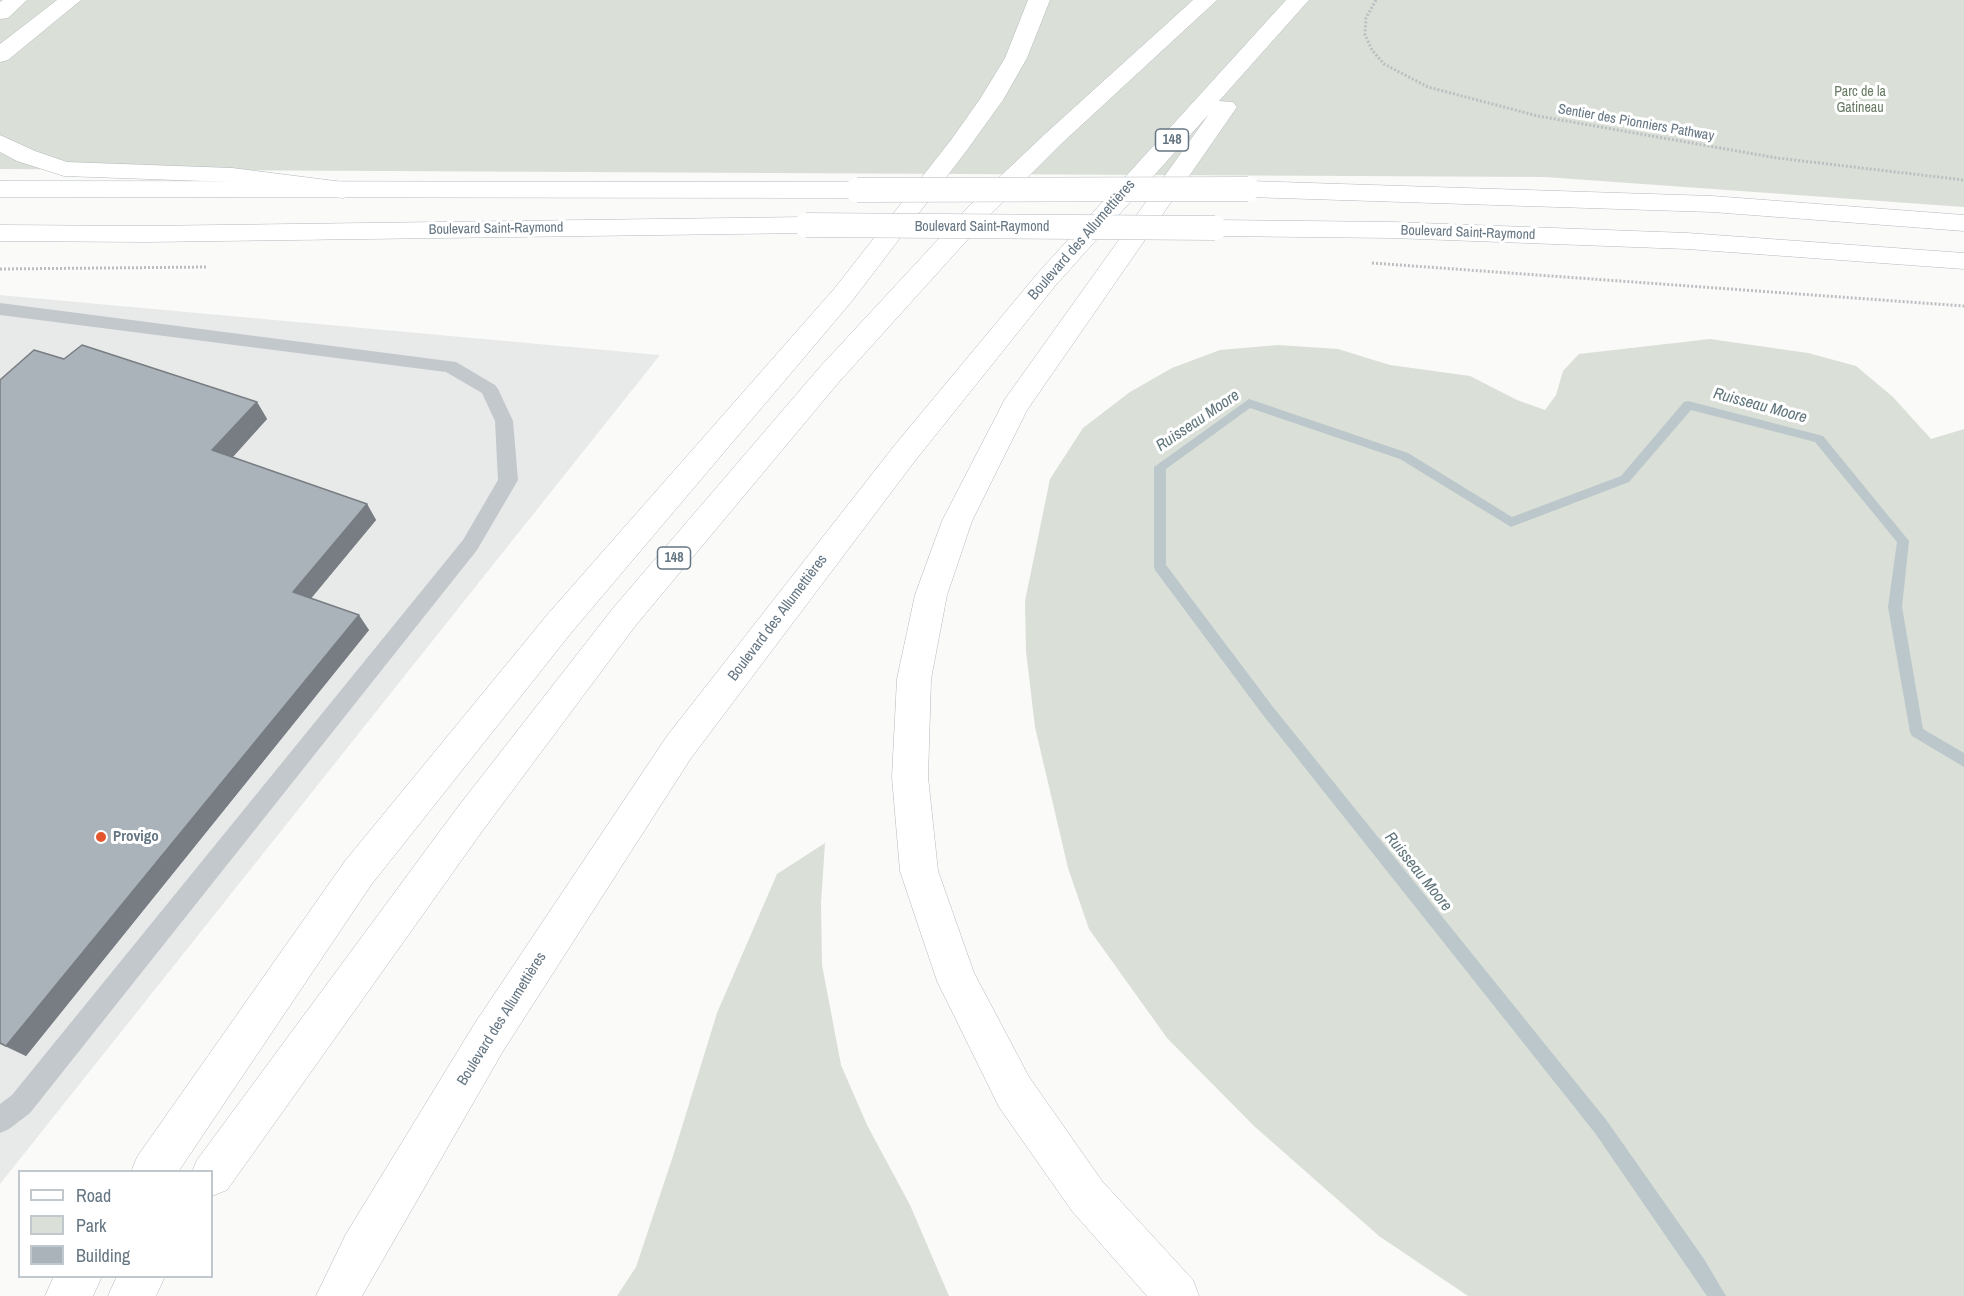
<!DOCTYPE html>
<meta charset="utf-8">
<style>
body{margin:0}
#map{position:relative;width:1964px;height:1296px;overflow:hidden;background:#fafaf8;font-family:"Archivo Narrow",sans-serif}
canvas{display:block}
.legend{position:absolute;left:18px;top:1170px;width:195px;height:108px;box-sizing:border-box;background:#fff;border:2px solid #c1c8cd;margin:0;padding:8px 10px;list-style:none;font-size:18px;color:#657683}
.legend li{display:flex;align-items:center;gap:12px;height:30px}
.legend b{width:30px;border:2px solid #c1c8cd}
</style>
<div id="map">
<canvas width="1964" height="1296"></canvas>
<ul class="legend">
<li><b style="height:8px;background:#fff"></b>Road</li>
<li><b style="height:16px;background:#dadfd7"></b>Park</li>
<li><b style="height:16px;background:#aab3b9"></b>Building</li>
</ul>
</div>
<script>
const context = document.querySelector('canvas').getContext('2d');
context.lineJoin = 'round';
function fillPath(path, color) {
  context.fillStyle = color;
  context.fill(path, 'evenodd');
}
function shape(rows) {
  const path = new Path2D();
  for (const r of rows) {
    path.moveTo(r[0], r[1]);
    for (let i = 2; i < r.length; i += 2) path.lineTo(r[i], r[i + 1]);
  }
  return path;
}
function strokePath(path, color, width, dash) {
  context.strokeStyle = color;
  context.lineWidth = width;
  context.lineCap = dash ? 'butt' : 'round';
  context.setLineDash(dash || []);
  context.stroke(path);
}
function label(font, color, halo, rows, align = 'center') {
  context.font = font + ' "Archivo Narrow",sans-serif';
  context.lineWidth = 6;
  context.setLineDash([]);
  context.textBaseline = 'middle';
  context.strokeStyle = halo;
  context.fillStyle = color;
  for (const [text, x, y, turn = 0] of rows) {
    context.save();
    context.translate(x, y);
    context.rotate((+turn || 0) * Math.PI / 180);
    context.textAlign = isNaN(turn) ? turn : align;
    if (halo) context.strokeText(text, 0, 0);
    context.fillText(text, 0, 0);
    context.restore();
  }
}
const built = shape([
 [0,295,660,355,0,1184]
]);
const green = shape([
 [0,0,1964,0,1964,207,1545,177,0,169],
 [1710,339,1808,353,1856,366,1893,397,1931,439,1964,429,1964,1296,1468,1296,1379,1236,1254,1126,1167,1038,1089,929,1068,868,1035,727,1026,651,1025,601,1050,479,1083,428,1130,392,1172,368,1220,350,1278,345,1338,349,1390,365,1470,376,1517,400,1545,410,1556,395,1563,371,1579,354],
 [825,843,821,903,822,965,841,1065,867,1125,910,1205,949,1296,617,1296,636,1267,673,1156,717,1013,777,874]
]);
const stream = shape([
 [1249,399,1408,453,1512,517,1621,476,1684,402,1688,401,1823,436,1909,541,1902,607,1923,729,1964,753,1964,767,1912,736,1910,732,1888,607,1897,542,1815,442,1691,410,1629,482,1511,527,1400,459,1250,408,1166,469,1166,565,1273,707,1607,1121,1704,1259,1726,1296,1707,1296,1595,1133,1263,715,1155,570,1154,566,1154,467,1249,399]
]);
const path = shape([
 [1376,0,1366,18,1365,35,1372,50,1384,64,1428,87,1538,116,1777,158,1964,180],
 [1372,263,1964,306],
 [0,269,207,267]
]);
const lane = shape([
 [0,303,456,362,495,385,498,389,513,421,518,480,477,550,30,1113,9,1129,0,1133,0,1104,12,1095,463,540,498,480,495,421,482,393,446,372,0,315,0,303]
]);
const secondary = shape([
 [0,181,857,182,866,185,869,190,866,195,857,198,0,197,0,181],
 [1248,181,1712,196,1964,215,1964,231,1712,212,1248,197,1239,194,1236,189,1239,184,1248,181],
 [806,217,815,219,819,225,815,231,806,233,146,242,0,241,0,225,146,226,806,217],
 [1215,220,1393,222,1687,233,1964,253,1964,269,1687,249,1393,238,1215,236,1206,234,1202,228,1206,222,1215,220]
]);
const highway = shape([
 [3,0,27,0,8,18,0,19,0,2,3,0],
 [57,0,81,0,8,60,0,62,0,44,57,0],
 [1028,0,1050,0,1027,58,1003,100,967,150,852,301,571,633,371,885,178,1172,131,1172,137,1157,345,861,547,615,834,289,951,140,980,99,1005,58,1028,0],
 [1193,0,1217,0,1061,144,988,217,839,382,636,625,483,830,227,1190,212,1196,212,1172,192,1172,197,1160,457,808,614,607,819,368,970,205,1045,134,1193,0],
 [1286,0,1309,0,1219,101,1233,102,1237,107,1027,410,972,521,947,595,931,679,928,777,938,871,974,973,1029,1077,1102,1181,1193,1280,1199,1296,1147,1296,1072,1211,999,1107,937,981,900,871,892,777,897,679,915,595,942,521,1005,399,1209,114,1055,286,914,462,691,758,503,1051,362,1296,316,1296,346,1234,475,1023,667,736,894,446,1037,274,1286,0],
 [0,135,35,151,67,162,232,168,343,182,352,185,355,190,352,195,343,198,232,182,64,176,17,161,0,152,0,135],
 [54,1276,102,1276,93,1296,45,1296,54,1276],
 [117,1276,165,1276,156,1296,108,1296,117,1276]
]);
const secondaryBridge = shape([
 [857,190,1248,189],
 [806,225,1215,228]
]);
const wall = shape([
 [64,359,257,402,267,419,232,457,367,504,376,520,311,598,369,630,26,1056,0,1044,0,380]
]);
const shadedWall = shape([
 [257,402,267,419,224,467,212,450],
 [367,504,376,520,304,607,293,592],
 [359,615,369,630,26,1056,6,1046]
]);
const building = shape([
 [82,345,257,402,212,450,367,504,293,592,359,615,6,1046,0,1043,0,380,34,350,64,359,82,345]
]);
const markers = [
 [101,837,6,"#e4572e"]
];
const farParknames = [
 ["Parc de la",1860,92],
 ["Gatineau",1860,108]
];
const farStreetnames = [
 ["Sentier des Pionniers Pathway",1636,123,10],
 ["Boulevard Saint-Raymond",982,227],
 ["Boulevard Saint-Raymond",496,229,-1],
 ["Boulevard Saint-Raymond",1468,233,2]
];
const shields = [
 [1172,140,33],
 [674,558,33]
];
const shieldNames = [
 ["148",1172,140],
 ["148",674,558]
];
const streetNames = [
 ["Boulevard des Allumettières",1082,240,-49],
 ["Boulevard des Allumettières",778,618,-53],
 ["Boulevard des Allumettières",502,1019,-58]
];
const poiNames = [
 ["Provigo",113,837]
];
const waterNames = [
 ["Ruisseau Moore",1760,406,15],
 ["Ruisseau Moore",1198,421,-34],
 ["Ruisseau Moore",1418,872,51]
];
fillPath(built, '#e8e9e9');
fillPath(green, '#dadfd7');
fillPath(stream, '#bbc7cb');
strokePath(secondary, '#b3babf', 1);
strokePath(highway, '#b4b9bd', 1);
strokePath(path, '#bbbfc2', 3, [2, 2]);
fillPath(lane, '#c3c8cc');
fillPath(secondary, '#fff');
fillPath(highway, '#fff');
strokePath(secondaryBridge, '#b3babf', 25, []);
strokePath(secondaryBridge, '#fff', 24);
fillPath(wall, '#929a9f');
fillPath(shadedWall, '#777d82');
fillPath(building, '#aab3b9');
strokePath(building, '#777d82', 1.5);
for (const [x, y, r, color] of markers) {
  const dot = new Path2D();
  dot.arc(x, y, r, 0, 2 * Math.PI);
  context.fillStyle = color;
  context.fill(dot);
  strokePath(dot, '#fff', 2);
}
label('14px', '#687a64', '#fff', farParknames);
label('14px', '#657683', '#fff', farStreetnames);
for (const [x, y, w] of shields) {
  const box = new Path2D();
  box.roundRect(x - w / 2, y - 11, w, 22, 4.5);
  context.fillStyle = '#fff';
  context.fill(box);
  strokePath(box, '#657683', 1.5);
}
label('bold 14px', '#657683', null, shieldNames);
label('15px', '#657683', '#fff', streetNames);
label('bold 15px', '#657683', '#fff', poiNames, 'left');
label('italic 16px', '#60757c', '#fff', waterNames);
</script>
